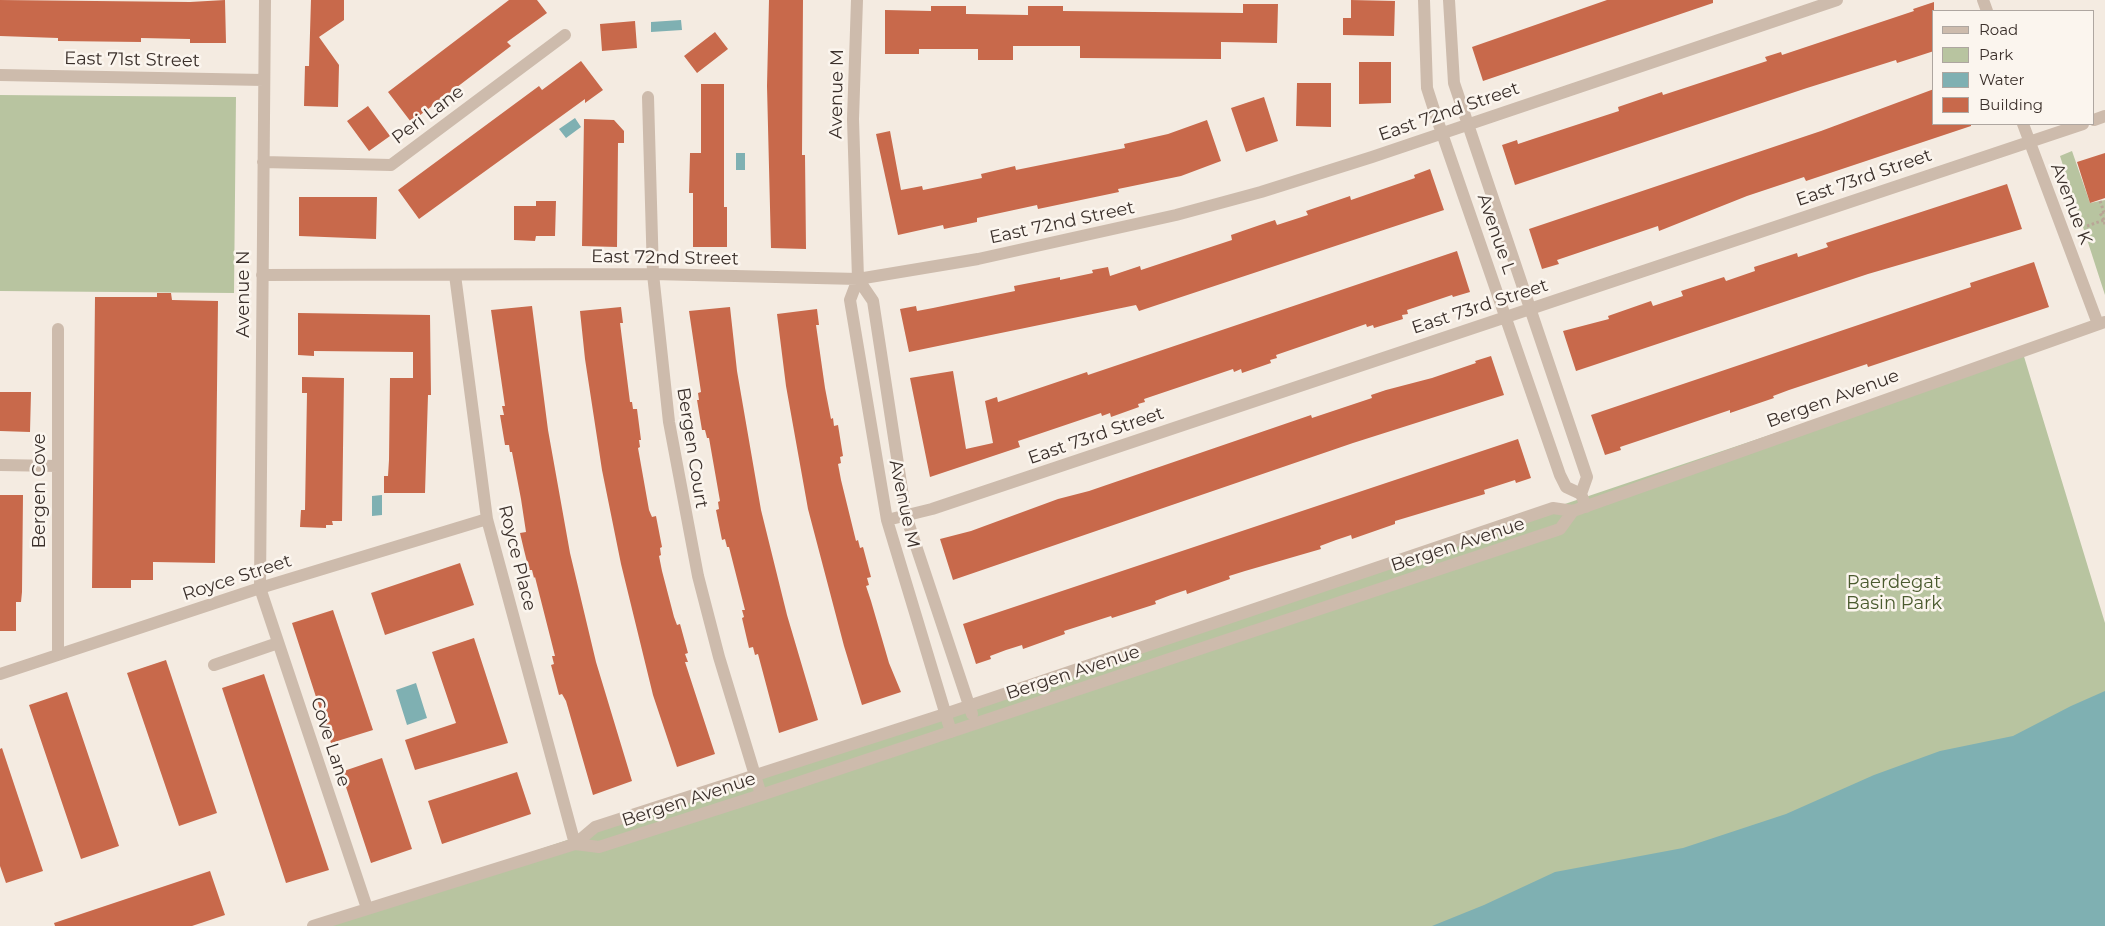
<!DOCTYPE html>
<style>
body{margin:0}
#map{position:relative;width:2105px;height:926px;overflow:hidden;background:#f4ebe1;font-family:Montserrat,sans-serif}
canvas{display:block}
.legend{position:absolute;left:1932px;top:10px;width:162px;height:115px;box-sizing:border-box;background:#fbf5ee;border:1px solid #aea6a0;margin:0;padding:6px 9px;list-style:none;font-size:15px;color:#3b302b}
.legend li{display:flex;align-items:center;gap:10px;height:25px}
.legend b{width:25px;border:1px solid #aea6a0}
</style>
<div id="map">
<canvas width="2105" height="926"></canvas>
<ul class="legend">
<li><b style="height:6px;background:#cdbbac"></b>Road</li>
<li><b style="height:14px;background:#b8c4a0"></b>Park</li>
<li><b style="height:14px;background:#7fb0b2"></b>Water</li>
<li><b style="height:14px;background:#c8694b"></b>Building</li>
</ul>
</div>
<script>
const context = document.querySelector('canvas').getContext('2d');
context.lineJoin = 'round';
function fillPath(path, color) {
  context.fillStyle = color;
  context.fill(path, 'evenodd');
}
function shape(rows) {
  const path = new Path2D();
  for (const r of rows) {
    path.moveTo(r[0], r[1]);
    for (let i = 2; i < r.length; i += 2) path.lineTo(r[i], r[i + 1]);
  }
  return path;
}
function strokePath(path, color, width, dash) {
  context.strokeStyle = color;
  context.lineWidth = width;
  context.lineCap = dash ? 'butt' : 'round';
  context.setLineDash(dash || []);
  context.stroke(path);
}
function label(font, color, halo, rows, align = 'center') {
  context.font = font + ' Montserrat,sans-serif';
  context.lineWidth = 5;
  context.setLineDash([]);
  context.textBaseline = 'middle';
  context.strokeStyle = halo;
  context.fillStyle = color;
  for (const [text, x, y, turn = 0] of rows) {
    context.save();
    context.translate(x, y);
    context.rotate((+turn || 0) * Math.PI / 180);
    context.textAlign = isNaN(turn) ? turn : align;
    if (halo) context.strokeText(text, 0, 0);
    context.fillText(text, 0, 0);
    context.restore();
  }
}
const green = shape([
 [0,95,236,97,234,293,0,291],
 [2072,151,2090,203,2105,200,2105,295,2060,156],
 [2022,350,2105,623,2105,724,1491,926,312,926]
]);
const water = shape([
 [681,20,682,30,651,32,651,22],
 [575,118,581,127,566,138,559,129],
 [736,153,745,153,745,170,736,170],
 [382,495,382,515,372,516,372,496],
 [416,683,427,718,407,725,396,690],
 [2105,691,2105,926,1432,926,1484,905,1555,872,1683,848,1786,814,1874,775,1940,751,2013,736,2071,706]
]);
const building = shape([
 [0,0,190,2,225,0,226,43,190,43,190,39,141,38,141,42,58,41,58,38,0,36],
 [311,0,344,0,344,20,319,37,339,65,338,107,304,106,305,66,309,66],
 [509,0,537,0,547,13,507,42,511,46,411,122,388,92],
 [769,0,803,0,802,155,805,155,806,249,771,248,767,86],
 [1351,0,1395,1,1394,36,1343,35,1343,18,1351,18],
 [1607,0,1713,0,1713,3,1483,81,1472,47],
 [1934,2,1934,51,1897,63,1896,60,1807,88,1515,185,1502,145,1517,140,1518,144,1533,139,1619,111,1618,107,1662,92,1663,95,1767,61,1765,57,1781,52,1782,55,1914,11,1913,9],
 [1243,4,1278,4,1277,43,1221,42,1221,59,1080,58,1080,46,1013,46,1013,60,978,60,978,49,919,49,919,54,885,54,885,10,931,11,931,6,966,6,966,14,1028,15,1028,6,1063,6,1063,11,1243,13],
 [635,21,637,48,602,51,600,24],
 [715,32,728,49,697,73,684,56],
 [581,61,603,90,585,103,585,99,419,219,398,190,539,86,542,90],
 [1359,62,1391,62,1391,103,1359,104],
 [1297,83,1331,83,1331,127,1296,126],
 [701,84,724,84,724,207,727,207,727,247,693,247,693,193,689,193,690,153,701,153],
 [1934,89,1934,124,1971,124,1971,126,1806,181,1804,177,1747,196,1659,231,1658,226,1557,260,1559,264,1542,269,1529,229,1821,131],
 [1264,97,1278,141,1246,152,1231,108],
 [368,106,390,136,369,151,347,121],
 [584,119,614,120,624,131,624,143,618,143,617,247,582,246],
 [1207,120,1221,161,1181,176,1118,189,1119,192,1038,209,1037,205,977,218,977,222,944,229,943,225,898,235,876,134,890,131,901,190,922,186,923,190,982,178,981,174,1015,166,1016,170,1125,148,1124,144,1168,134],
 [2105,153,2105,198,2090,203,2077,162],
 [1430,169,1444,210,1139,311,1136,305,909,352,900,309,916,306,917,311,933,308,1015,291,1014,286,1060,277,1060,280,1093,273,1092,270,1108,267,1110,276,1140,266,1141,270,1232,240,1231,235,1260,225,1275,220,1277,225,1308,215,1306,211,1350,196,1351,200,1415,178,1414,175],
 [2007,184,2022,229,1868,274,1576,371,1563,331,1609,319,1608,316,1651,301,1653,306,1683,296,1681,291,1724,277,1726,281,1755,271,1754,267,1797,253,1798,257,1828,247,1826,243],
 [299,197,377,197,376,239,299,236],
 [536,201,556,201,555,236,536,236,535,241,514,240,514,206,536,206],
 [1457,251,1470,292,1453,297,1452,295,1407,310,1408,314,1402,315,1403,319,1374,328,1373,325,1367,327,1366,324,1276,355,1277,358,1270,360,1271,363,1242,373,1241,369,1234,372,1233,369,1144,399,1145,402,1138,404,1139,407,1111,417,1110,413,1102,416,1101,413,1027,438,1018,441,1020,447,930,477,910,378,953,371,966,449,993,443,985,401,997,397,998,402,1087,372,1088,375],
 [2034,262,2049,307,1868,367,1867,364,1789,390,1773,396,1774,398,1730,413,1730,410,1650,437,1620,447,1621,450,1605,455,1591,415,1971,287,1970,283],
 [157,293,171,293,172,300,218,301,215,563,153,562,153,580,131,580,131,588,92,588,95,297,157,297],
 [532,306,548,430,570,553,596,662,632,781,593,795,566,701,562,694,559,695,551,665,554,664,552,656,555,656,535,577,534,578,532,570,529,570,524,550,520,533,526,532,521,499,512,452,510,452,509,445,505,445,500,415,504,415,502,406,505,406,491,310],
 [621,307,623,323,620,323,630,402,632,402,633,409,637,409,641,440,639,440,640,447,638,448,649,510,652,517,656,516,662,547,660,548,661,555,659,556,662,571,674,617,677,625,680,624,688,653,685,654,688,662,685,662,715,754,677,767,653,695,621,564,602,470,585,359,580,311],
 [730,307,737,371,761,510,787,615,818,720,779,733,758,654,755,655,753,647,749,648,742,618,744,617,742,610,745,610,729,547,727,547,725,539,722,540,716,510,719,509,718,502,720,501,709,438,707,438,705,430,702,430,697,400,699,400,698,393,701,392,689,311],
 [817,309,819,325,816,325,825,388,831,419,833,418,834,426,838,425,843,456,840,457,841,463,838,464,841,480,856,541,858,540,860,548,863,547,871,577,867,578,869,585,866,586,871,601,889,663,901,692,862,705,844,646,808,509,786,386,777,314],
 [298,313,430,315,431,395,428,395,425,493,384,493,384,476,388,476,389,460,390,378,413,378,413,352,314,351,314,356,298,355],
 [1491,356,1504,395,1353,443,953,580,940,539,971,531,1058,499,1089,491,1311,415,1312,418,1372,398,1371,395,1386,390,1432,378,1476,363,1475,361],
 [302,377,344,378,342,521,332,521,333,525,326,525,326,528,300,527,301,510,305,510,307,393,302,393],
 [0,392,31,392,30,432,0,431],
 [1518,439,1531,478,1516,483,1515,480,1484,490,1485,494,1395,521,1395,524,1352,539,1351,535,1336,540,1320,546,1321,549,1245,571,1229,576,1230,579,1187,594,1186,590,1171,595,1155,601,1156,604,1112,618,1111,616,1064,631,1065,634,1023,649,1022,645,1006,650,990,656,991,659,976,664,963,624],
 [0,495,23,495,22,592,21,602,16,602,16,631,0,631],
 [460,563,474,605,385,635,371,593],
 [333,610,373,730,331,743,292,623],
 [474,638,508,743,415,770,405,740,456,723,432,652],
 [166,660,217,813,179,826,127,673],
 [264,674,329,870,286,883,222,688],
 [67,692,119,846,81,859,29,705],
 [2,748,43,871,6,883,0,866,0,749],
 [382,758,412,849,371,863,341,772],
 [517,772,531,814,442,844,428,801],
 [210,871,225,915,192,926,55,926,54,923]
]);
const path = shape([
 [2100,201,2104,212],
 [2104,220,2100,213,2105,212],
 [2087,226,2104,220,2105,225]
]);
const street = shape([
 [265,0,260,588,367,908],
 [857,0,853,119,858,279,850,300,887,520,951,732],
 [1424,0,1427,88,1436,116,1560,475,1566,487,1581,494],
 [1449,0,1454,83,1587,477,1581,494,1586,507],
 [1983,0,1987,11],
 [0,75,264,80],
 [648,97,653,274,669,422,698,576,719,657,761,795],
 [2094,120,2105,116],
 [2023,124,2098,324],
 [263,162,391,165,565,35],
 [262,275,653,274,858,279,978,259,1176,215,1261,192,1372,157,1837,0],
 [455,275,487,519,575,844],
 [858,279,873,301,906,516,972,714],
 [58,329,58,653],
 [0,465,58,466],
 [887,520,932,509,2083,124],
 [214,665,278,643],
 [0,674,260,588,487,519],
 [575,844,599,847,761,795,1560,529,1573,511],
 [313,926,575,844,595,827,945,714,1553,508,1573,511,2105,322]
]);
const streetNames = [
 ["East 71st Street",132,60,1],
 ["Avenue M",837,94,-89],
 ["East 72nd Street",1449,112,-19],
 ["Peri Lane",428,115,-37],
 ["East 73rd Street",1864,178,-19],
 ["Avenue K",2071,204,69],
 ["East 72nd Street",1062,223,-12],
 ["Avenue L",1496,234,71],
 ["East 72nd Street",665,258,1],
 ["Avenue N",244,294,-90],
 ["East 73rd Street",1480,307,-18],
 ["Bergen Avenue",1833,399,-20],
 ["East 73rd Street",1096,436,-19],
 ["Bergen Court",692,448,81],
 ["Bergen Cove",40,491,-90],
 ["Avenue M",904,504,78],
 ["Bergen Avenue",1458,545,-18],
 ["Royce Place",517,558,76],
 ["Royce Street",237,578,-18],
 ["Bergen Avenue",1073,673,-18],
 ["Cove Lane",330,742,72],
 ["Bergen Avenue",689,800,-18]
];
const parkNames = [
 ["Paerdegat",1894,583],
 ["Basin Park",1894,604]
];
fillPath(green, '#b8c4a0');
fillPath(water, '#7fb0b2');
fillPath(building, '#c8694b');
strokePath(path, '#b9a596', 3, [2.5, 2.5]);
strokePath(street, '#cdbbac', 12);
label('18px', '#3b302b', '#fbf5ee', streetNames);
label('18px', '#4a5a2e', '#fbf5ee', parkNames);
</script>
